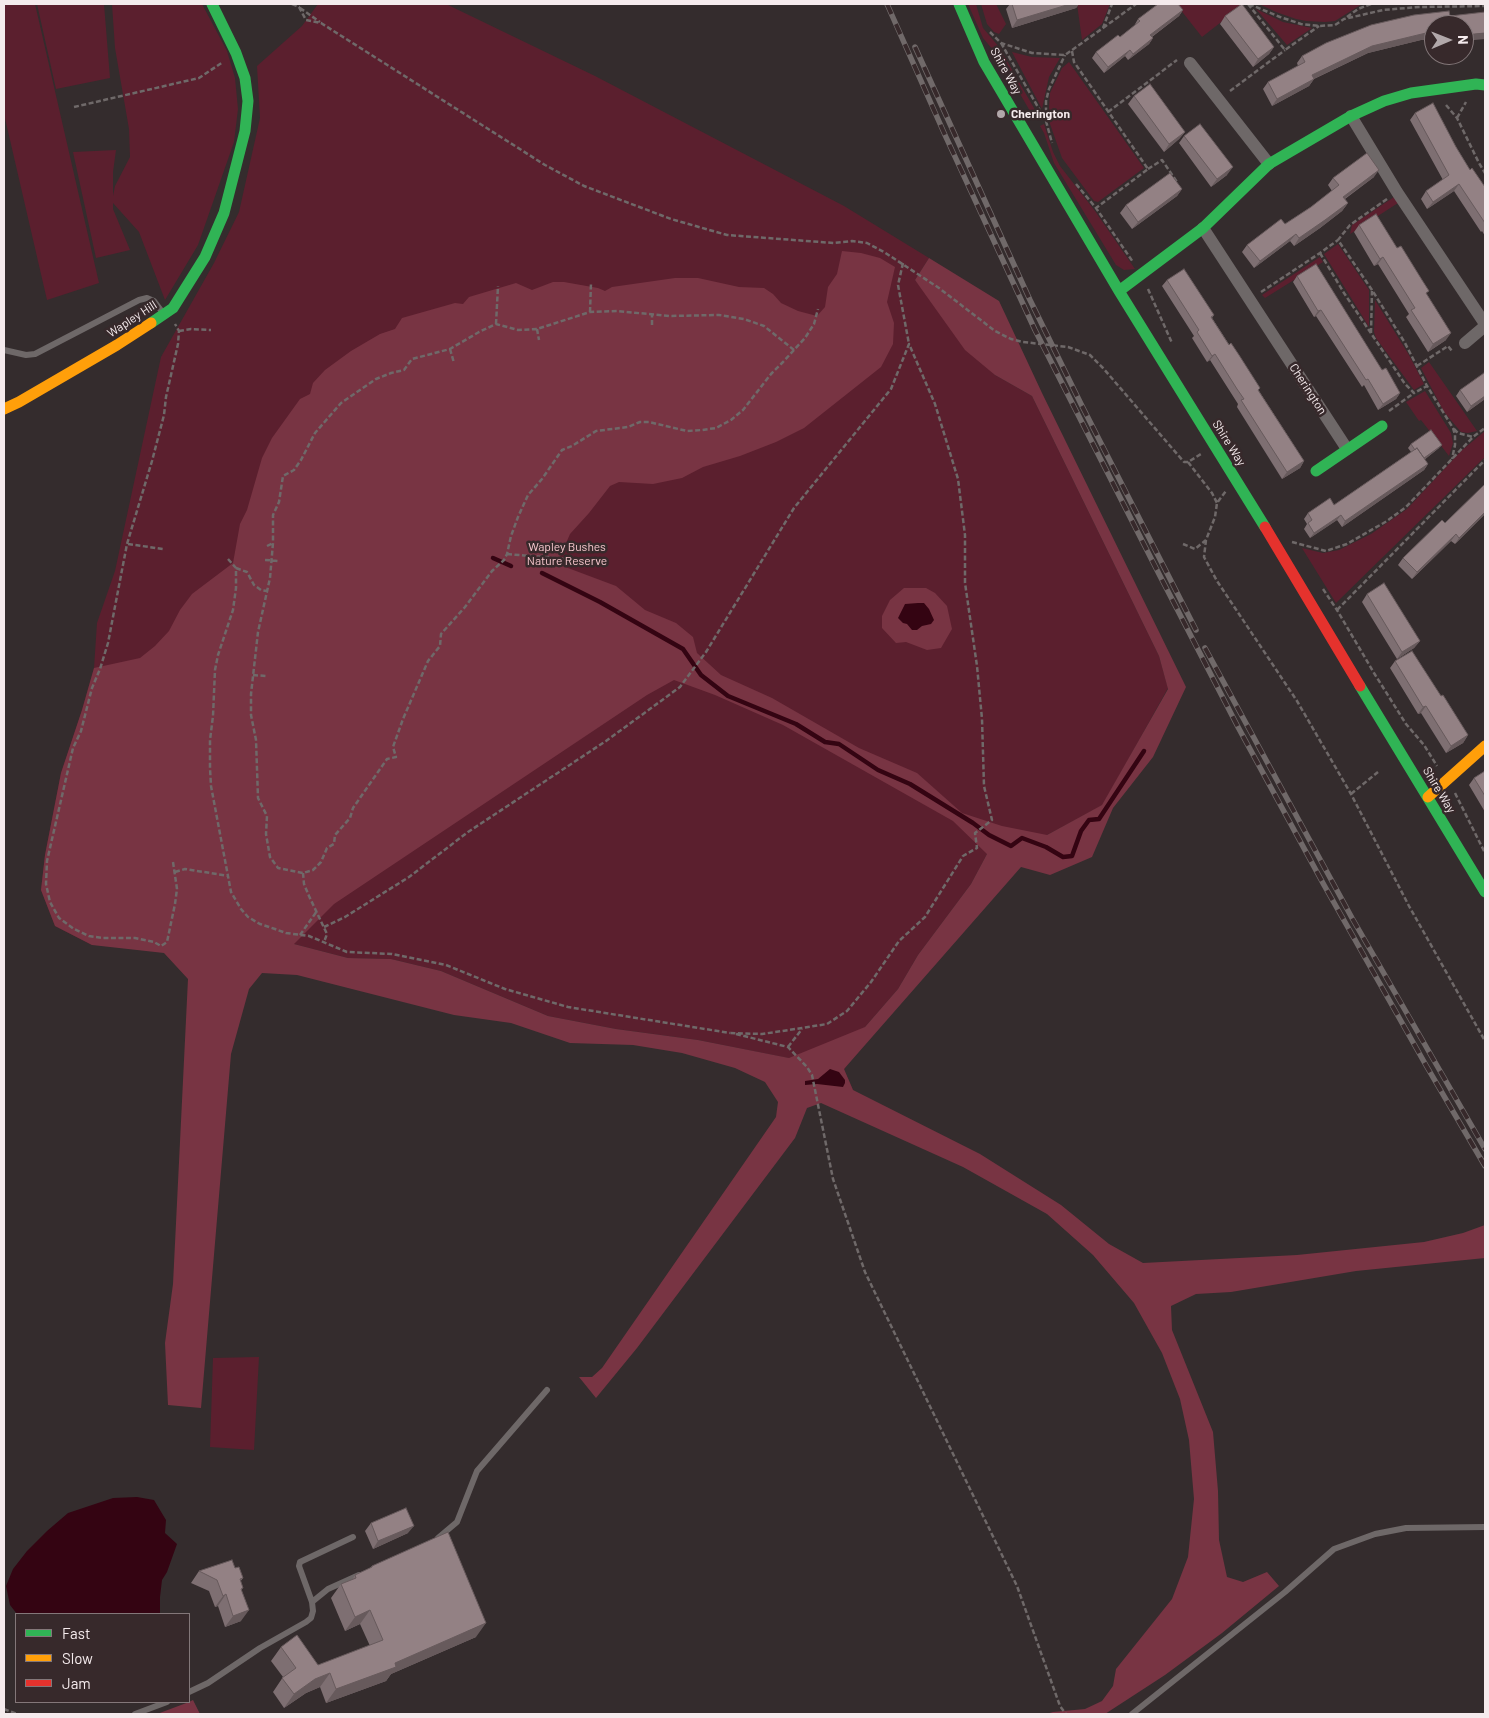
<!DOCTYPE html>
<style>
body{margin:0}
#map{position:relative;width:1489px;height:1718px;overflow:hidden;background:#342c2d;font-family:Barlow,sans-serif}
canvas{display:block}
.frame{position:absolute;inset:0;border:5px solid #f5ebed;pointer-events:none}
.legend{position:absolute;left:15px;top:1613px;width:175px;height:90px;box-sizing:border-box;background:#37292b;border:1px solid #837779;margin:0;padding:6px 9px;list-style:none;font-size:15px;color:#f5ebed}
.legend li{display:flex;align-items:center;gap:10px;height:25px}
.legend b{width:25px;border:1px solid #837779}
.north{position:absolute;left:1424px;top:15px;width:50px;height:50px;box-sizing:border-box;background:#37292b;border:1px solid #837779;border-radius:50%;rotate:89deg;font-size:14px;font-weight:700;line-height:20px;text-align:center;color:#f5ebed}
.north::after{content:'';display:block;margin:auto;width:18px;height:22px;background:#b1a8aa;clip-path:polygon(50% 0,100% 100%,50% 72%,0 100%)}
</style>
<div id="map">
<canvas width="1489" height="1718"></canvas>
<div class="frame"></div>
<ul class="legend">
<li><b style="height:6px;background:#30b455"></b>Fast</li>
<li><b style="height:6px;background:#ff9f0a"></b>Slow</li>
<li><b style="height:6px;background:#e5322d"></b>Jam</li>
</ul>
<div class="north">N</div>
</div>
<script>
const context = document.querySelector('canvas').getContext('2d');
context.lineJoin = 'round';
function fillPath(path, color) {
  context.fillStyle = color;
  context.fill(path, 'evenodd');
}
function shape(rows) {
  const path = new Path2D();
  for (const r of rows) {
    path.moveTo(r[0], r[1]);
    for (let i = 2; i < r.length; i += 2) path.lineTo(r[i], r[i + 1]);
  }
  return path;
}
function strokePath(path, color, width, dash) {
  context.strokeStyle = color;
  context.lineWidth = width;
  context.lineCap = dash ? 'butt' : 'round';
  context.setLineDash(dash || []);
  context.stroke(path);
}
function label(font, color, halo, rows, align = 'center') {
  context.font = font + ' Barlow,sans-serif';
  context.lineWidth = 5;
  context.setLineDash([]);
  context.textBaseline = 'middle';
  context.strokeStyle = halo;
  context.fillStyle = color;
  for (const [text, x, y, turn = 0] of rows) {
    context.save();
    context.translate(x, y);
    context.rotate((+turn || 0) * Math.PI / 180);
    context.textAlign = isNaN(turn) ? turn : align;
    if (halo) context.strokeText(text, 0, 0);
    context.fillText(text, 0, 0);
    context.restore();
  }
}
const green = shape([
 [4,4,35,4,99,283,47,300,4,114],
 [37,4,104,4,110,78,56,89],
 [112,4,202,4,227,51,235,78,238,109,234,142,198,245,165,300,139,232,113,203,113,209,130,250,96,258,73,152,116,150,113,172,113,196,115,186,130,157,129,129,115,48],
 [318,4,446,4,595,76,844,206,929,258,915,280,995,375,1032,396,1159,656,1168,688,1103,805,1047,835,987,854,971,884,918,955,898,989,865,1027,844,1070,853,1090,788,1058,698,1040,616,1029,548,1016,441,971,391,959,348,958,294,944,92,945,55,926,41,890,45,855,61,773,82,710,94,668,97,623,115,571,161,357,214,263,239,212,260,118,257,66,302,26],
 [968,4,976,4,983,28,999,47,1038,115,1034,118,998,56,983,38],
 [981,4,996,4,1006,24,999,34,994,32,987,24],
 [1077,4,1110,4,1102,24,1082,40],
 [1176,4,1242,4,1243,5,1202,37],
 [1259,4,1362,4,1335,21,1325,22,1306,21,1296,19,1276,12],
 [1256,9,1283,22,1312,28,1287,45],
 [1012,52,1032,57,1060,58,1049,77,1042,109],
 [1069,62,1144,168,1098,202,1094,201,1062,158,1050,124,1049,107,1050,93,1062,68],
 [1044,124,1053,152,1060,166,1095,211,1135,269,1124,270,1116,265,1054,163,1044,133,1040,126],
 [1394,197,1398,203,1350,234,1352,225],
 [1338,244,1369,290,1369,327,1324,254],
 [1320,257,1323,262,1265,298,1262,295],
 [1375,300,1409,355,1424,384,1414,390,1376,338,1374,332],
 [1429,362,1477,431,1468,433,1461,432,1444,412,1421,368],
 [1425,391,1451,433,1453,443,1449,456,1421,420,1419,421,1406,402],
 [1485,431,1485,457,1336,603,1302,548,1323,553,1339,550,1371,534,1407,509,1461,451],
 [259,1357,254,1450,210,1447,213,1358]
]);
const forest = shape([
 [842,251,861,253,880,258,895,267,887,302,894,323,893,344,881,367,804,428,776,442,740,456,703,467,682,478,653,484,619,482,610,486,589,513,570,534,560,557,560,565,616,586,645,610,676,623,693,637,697,653,721,675,772,698,859,748,917,773,962,813,1002,826,1047,835,1102,805,1168,689,1159,656,1032,396,995,375,965,350,915,280,929,258,999,301,1042,393,1186,687,1153,757,1113,808,1092,857,1050,875,1021,867,844,1069,853,1090,980,1154,1061,1205,1109,1244,1143,1263,1297,1255,1424,1242,1463,1233,1485,1225,1485,1258,1356,1271,1231,1292,1196,1294,1171,1306,1172,1330,1213,1432,1218,1491,1219,1540,1227,1577,1243,1582,1267,1572,1279,1586,1222,1633,1165,1675,1105,1714,1046,1714,1053,1712,1085,1709,1102,1701,1113,1686,1116,1669,1172,1599,1188,1557,1194,1499,1189,1440,1180,1399,1162,1353,1134,1303,1093,1255,1047,1214,963,1167,821,1103,807,1108,795,1138,637,1348,596,1398,579,1377,592,1377,602,1368,776,1117,778,1102,765,1082,735,1068,682,1053,633,1045,570,1043,511,1023,454,1015,297,975,262,973,249,989,231,1054,201,1408,168,1405,165,1343,173,1284,188,979,164,953,92,945,55,926,41,890,45,855,61,773,82,710,94,668,140,658,155,646,169,631,180,610,192,594,233,563,240,524,247,510,262,458,272,438,300,399,310,394,313,383,325,370,351,351,380,334,395,329,402,318,455,303,463,304,469,297,516,283,532,290,553,282,564,282,598,288,605,291,612,287,675,278,698,278,739,287,764,288,773,294,781,303,798,311,817,316,825,307,828,287,837,274],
 [674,680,715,695,783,725,953,821,987,854,971,884,918,955,898,989,865,1027,789,1058,698,1040,616,1029,548,1016,441,971,391,959,348,958,294,944,334,904,647,695],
 [904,588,926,588,935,593,947,606,952,629,941,648,927,650,906,642,896,643,882,628,882,616,890,600],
 [193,1700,200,1714,157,1714,189,1702]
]);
const water = shape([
 [918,603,924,603,929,609,934,620,931,624,922,626,917,630,912,630,907,624,903,623,898,618,905,604],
 [830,1069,839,1072,845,1080,845,1083,843,1087,817,1084,805,1085,805,1081,818,1079],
 [137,1497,154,1500,166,1520,165,1533,177,1544,167,1572,162,1580,160,1597,160,1614,17,1614,10,1605,6,1586,13,1569,27,1551,47,1531,68,1513,113,1498]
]);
const stream = shape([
 [493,558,511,566],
 [542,573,600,602,683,649,701,675,728,696,796,724,825,742,839,744,878,770,910,784,973,823,989,835,1011,846,1022,838,1046,847,1063,857,1072,856,1081,831,1089,820,1099,819,1144,751]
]);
const path = shape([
 [292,4,299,7,306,20,321,23,545,165,584,186,671,219,727,235,834,243,852,241,867,243,884,252,939,288,995,331,1011,339,1023,342,1068,347,1090,355,1103,368,1184,462,1188,462,1201,454],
 [1248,4,1285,50,1319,26],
 [1249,4,1280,17,1301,24,1319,26,1335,25,1344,19,1383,10,1419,7,1485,6],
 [300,8,320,22],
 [1347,17,1358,9,1371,4],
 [1103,28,1136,4],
 [990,32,1001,43,1032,53,1065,55,1103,28,1112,4],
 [1001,43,1046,121,1052,143],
 [1072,51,1074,62,1148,169,1096,208],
 [1230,91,1285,50],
 [1446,105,1457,118,1479,163,1485,173],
 [74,107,199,78,223,62],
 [1108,112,1177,60],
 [1457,118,1466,102],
 [1046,120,1046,101,1049,89,1065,55],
 [1148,169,1162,160,1177,182],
 [1076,184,1096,208,1133,262],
 [1387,199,1350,225,1338,240,1372,290,1405,343,1427,386,1453,428,1455,435,1455,445,1452,459],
 [1320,253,1344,293,1405,384,1414,393,1427,386],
 [903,263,898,285,909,344],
 [1148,289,1172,343],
 [1261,292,1320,253,1338,240],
 [590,312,591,283],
 [496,324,498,286],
 [652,325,652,315],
 [537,329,539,340],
 [179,331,191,329,211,330],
 [1371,333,1372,291],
 [450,349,454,363],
 [794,350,764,326,744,319,719,315,669,316,617,311,590,312,537,329,518,330,496,324,479,332,450,349,412,359,404,370,391,373,376,379,341,403,315,433,301,460,294,470,283,476,279,502,273,515,273,543,270,578,258,632,251,694,251,715,256,740,258,798,267,816,266,834,270,857,278,868,303,873,313,870,321,862,327,848,334,844,335,835,350,818,353,808,387,759,396,757,393,747,403,719,428,661,440,646,441,634,465,607,492,571,504,560,507,554,511,536,518,517,528,495,542,479,562,450,572,446,596,431,628,427,640,422,649,422,687,431,702,430,716,428,731,420,743,410,771,374,783,362,805,338,814,324,818,309],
 [1417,366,1448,346,1452,351],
 [1389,411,1414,393],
 [1454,429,1458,433,1473,437],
 [1188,462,1212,493,1217,503],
 [1206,540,1204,557,1217,581,1297,701,1351,794,1409,906,1485,1041],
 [1292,542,1326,551,1347,544,1387,521,1406,507,1473,437,1485,428],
 [128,544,163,549],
 [1183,544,1195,549,1206,540,1215,517,1217,503,1226,491],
 [267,546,273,543],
 [507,554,566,559],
 [228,559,236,568,236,588,233,610,218,655,215,670,213,716,210,740,210,768,211,786,231,892,241,909,248,917,260,924,275,929,286,933,309,936,347,952,392,954,446,965,505,989,568,1007,730,1033],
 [265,560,279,561],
 [236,568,247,572,254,585,261,590,267,591],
 [1323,589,1337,610,1374,673,1406,724,1424,745,1437,766],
 [1337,610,1485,460],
 [253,675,266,676],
 [1455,793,1485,853],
 [1351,794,1378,772],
 [173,862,177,889,175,904,167,942,161,946,154,942,135,938,103,938,89,936,74,929,59,918,50,902,46,884,47,861,73,748,81,731,92,688,100,669,108,643,127,544,152,461,164,415,166,397,178,344,179,331,175,324],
 [175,872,185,869,229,876],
 [303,873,304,884,309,896,327,934,324,942],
 [324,927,345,917,409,877,468,832,606,741,680,687,706,652,794,508,891,389,909,344,935,404,958,479,965,535,965,583,977,666,982,719,984,786,992,820,975,833,977,848,963,856,925,917,899,941,871,982,847,1011,827,1024,802,1028,762,1034,730,1033],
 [300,935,317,911],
 [736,1034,788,1047,807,1067,812,1075,833,1179,865,1272,1017,1586,1060,1706,1066,1714],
 [788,1047,802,1029],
 [4,1709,17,1714]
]);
const lane = shape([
 [4,350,26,355,35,354,139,300,147,298,154,301,163,313],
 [438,1538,457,1522,477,1471,547,1390],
 [312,1602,299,1566,300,1562,353,1537],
 [189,1692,208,1683,260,1648,306,1622,311,1618,313,1611,312,1602,328,1589,359,1575],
 [135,1714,167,1702],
 [1132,1714,1285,1592,1334,1549,1375,1534,1406,1528,1485,1527]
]);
const street = shape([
 [1190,63,1269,164],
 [1351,116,1397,192,1485,324],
 [1203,228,1347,449],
 [1465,343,1485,326]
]);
const fast = shape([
 [959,4,984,62,1119,291,1265,527],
 [1119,291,1203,228,1269,164,1351,116,1384,101,1411,93,1476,84,1485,85],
 [151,323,173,308,205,257,224,213,245,131,248,101,245,78,236,53,212,4],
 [1316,471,1382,426],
 [1360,686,1485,892]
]);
const slow = shape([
 [4,409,19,402,117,345,151,323],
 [1428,797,1485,746]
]);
const jam = shape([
 [1265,527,1360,686]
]);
const rail = shape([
 [887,4,945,135,1035,330,1159,574,1238,727,1324,885,1427,1067,1485,1166],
 [915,47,1030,300,1081,404,1196,630],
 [1205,648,1352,918,1485,1149]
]);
const wall = shape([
 [1010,4,1079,4,1076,8,1012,28,1006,9],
 [1183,10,1179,16,1152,37,1153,38,1149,44,1128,60,1125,56,1104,73,1092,58,1096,52,1120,37,1134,26,1138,19],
 [1225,16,1274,47,1269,54,1253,67,1220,24],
 [1450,16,1464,25,1434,25,1434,39,1421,40,1368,53,1314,79,1309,86,1272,106,1263,89,1268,82,1298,66,1297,63,1302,56],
 [1134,96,1185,132,1179,139,1164,152,1128,104],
 [1415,113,1456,147,1470,170,1485,187,1485,236,1482,231,1481,232,1454,191,1427,209,1421,199,1426,191,1443,180,1410,120],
 [1184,136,1227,175,1211,187,1179,143],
 [1374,177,1345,199,1348,203,1342,211,1320,228,1294,246,1290,241,1254,268,1242,252,1247,245,1285,224,1311,207,1332,191,1328,185,1333,178],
 [1182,189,1177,196,1132,229,1120,213,1126,205],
 [1359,225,1426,294,1446,340,1428,352,1406,317,1409,314,1378,264,1374,266,1354,232],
 [1297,276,1382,370,1400,393,1396,399,1378,410,1364,385,1362,387,1316,316,1314,317,1293,282],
 [1167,280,1214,315,1212,318,1304,461,1300,468,1282,479,1237,407,1238,404,1210,360,1207,362,1192,338,1194,336,1162,286],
 [1460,390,1485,399,1467,412,1456,396],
 [1411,444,1439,448,1424,460,1428,464,1424,470,1342,527,1337,520,1310,538,1304,529,1307,524,1304,519,1308,513,1334,505,1411,452,1408,448],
 [1485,514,1455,544,1451,541,1412,579,1398,565,1403,558,1445,523],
 [1367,594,1420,641,1414,648,1397,659,1362,602],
 [1395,661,1441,696,1468,735,1463,743,1446,753,1421,713,1418,714,1390,668],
 [1485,771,1485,812,1469,785,1474,778],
 [371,1523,408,1533,373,1549,365,1531],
 [372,1566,476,1637,391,1674,386,1681,326,1703,320,1687,306,1693,284,1708,273,1692,283,1677,271,1661,281,1647,318,1665,370,1646,360,1624,345,1631,331,1598,341,1584,352,1580,355,1575,370,1568],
 [235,1568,243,1578,240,1582,242,1589,241,1621,225,1627,218,1606,215,1607,209,1591,191,1583,199,1571]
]);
const shadedWall = shape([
 [1070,4,1079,4,1076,8,1012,28,1017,20],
 [1183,10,1179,16,1146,41,1150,35],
 [1434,32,1434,39,1421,40,1368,53,1307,82,1312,75,1372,46,1426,33],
 [1485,33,1485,39,1464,41,1464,35],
 [1153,38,1149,44,1128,60,1133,54],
 [1274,47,1269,54,1253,67,1258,59],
 [1130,50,1125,56,1104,73,1108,67],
 [1314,79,1309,86,1272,106,1277,99],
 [1185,132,1179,139,1164,152,1169,144],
 [1233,167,1227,175,1211,187,1217,179],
 [1379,170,1374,177,1337,204,1343,197],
 [1459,184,1454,191,1427,209,1433,202],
 [1182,189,1177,196,1132,229,1138,222],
 [1348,203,1342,211,1320,228,1294,246,1299,238],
 [1296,234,1290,241,1254,268,1260,261],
 [1383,257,1378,264,1374,266,1380,259],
 [1321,310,1316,316,1314,317,1318,311],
 [1451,333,1446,340,1428,352,1433,344],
 [1215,354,1210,360,1207,362,1212,356],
 [1400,393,1396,399,1378,410,1383,404],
 [1485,396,1485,399,1467,412,1471,406],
 [1442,445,1439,448,1420,463,1422,459],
 [1304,461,1300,468,1282,479,1287,472],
 [1428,464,1424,470,1342,527,1345,521],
 [1485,512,1485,514,1455,544,1459,538],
 [1341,515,1337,520,1310,538,1314,533],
 [1456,534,1451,541,1412,579,1417,572],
 [1420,641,1414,648,1397,659,1402,652],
 [1426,706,1421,713,1418,714,1423,707],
 [1468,735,1463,743,1446,753,1451,746],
 [414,1526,408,1533,373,1549,378,1541],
 [226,1594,218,1606,215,1607,223,1596],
 [249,1610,241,1621,225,1627,233,1616],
 [370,1610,360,1624,345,1631,355,1617],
 [486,1623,476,1637,391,1674,386,1681,326,1703,336,1689,395,1663],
 [330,1673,320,1687,306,1693,284,1708,294,1694,315,1679]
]);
const building = shape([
 [1012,4,1070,4,1017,20,1012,4],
 [1158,4,1178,4,1183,10,1150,35,1153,38,1133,54,1130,50,1108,67,1096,52,1118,35,1120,37,1140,21,1138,19,1158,4],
 [1242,4,1274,47,1258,59,1225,16,1242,4],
 [1449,11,1450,16,1485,12,1485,33,1464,35,1464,25,1434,25,1434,32,1426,33,1372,46,1312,75,1314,79,1277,99,1268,82,1305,62,1302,56,1326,43,1371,25,1414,15,1449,11],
 [1150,84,1185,132,1169,144,1134,96,1150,84],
 [1433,103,1456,147,1470,170,1472,168,1485,187,1485,223,1459,184,1433,202,1426,191,1449,175,1415,113,1433,103],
 [1200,124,1233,167,1217,179,1184,136,1200,124],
 [1367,153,1379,170,1343,197,1348,203,1325,220,1299,238,1296,234,1260,261,1247,245,1281,219,1285,224,1311,207,1339,185,1333,178,1367,153],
 [1170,173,1182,189,1138,222,1126,205,1170,173],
 [1376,214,1397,248,1401,246,1422,280,1429,291,1426,293,1451,333,1433,344,1411,310,1415,308,1383,257,1380,259,1359,225,1376,214],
 [1316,264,1382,370,1386,368,1400,393,1383,404,1368,379,1366,380,1321,310,1318,311,1297,276,1316,264],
 [1184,269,1214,315,1211,317,1229,345,1231,343,1239,355,1260,388,1258,390,1304,461,1287,472,1241,400,1244,399,1237,389,1215,354,1212,356,1197,332,1199,330,1167,280,1184,269],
 [1484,373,1485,375,1485,396,1471,406,1460,390,1484,373],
 [1431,430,1442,445,1424,458,1417,448,1415,450,1411,444,1431,430],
 [1417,448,1428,464,1345,521,1341,515,1314,533,1308,523,1312,520,1308,513,1330,498,1334,505,1417,448],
 [1485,484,1485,512,1459,538,1456,534,1417,572,1403,558,1442,520,1445,523,1485,484],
 [1384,583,1420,641,1402,652,1367,594,1384,583],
 [1412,651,1441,696,1443,695,1468,735,1451,746,1426,706,1423,707,1395,661,1412,651],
 [1485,771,1485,796,1474,778,1485,771],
 [406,1508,414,1526,378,1541,371,1523,406,1508],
 [448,1532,486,1623,395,1663,396,1667,336,1689,330,1673,315,1679,294,1694,282,1678,296,1668,281,1647,297,1635,318,1665,383,1640,370,1610,355,1617,341,1584,356,1578,355,1575,372,1567,372,1566,448,1532],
 [232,1560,235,1568,239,1567,243,1578,240,1579,243,1588,241,1589,249,1610,233,1616,226,1594,223,1596,217,1580,199,1571,232,1560]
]);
const markers = [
 [1001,114,5,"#b1a8aa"]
];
const streetNames = [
 ["Shire Way",1006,71,61],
 ["Wapley Hill",132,319,-33],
 ["Cherington",1308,389,57],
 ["Shire Way",1229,443,58],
 ["Shire Way",1439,790,59]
];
const poiNames = [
 ["Cherington",1011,114]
];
const parkNames = [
 ["Wapley Bushes",567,547],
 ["Nature Reserve",567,561]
];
fillPath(green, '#5b1f2e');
fillPath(forest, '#783443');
fillPath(water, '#340412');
strokePath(stream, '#340412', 4.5);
strokePath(path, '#6f6969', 2.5, [5, 2.5]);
strokePath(lane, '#6e6868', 6);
strokePath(street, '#6e6868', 12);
strokePath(fast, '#30b455', 11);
strokePath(slow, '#ff9f0a', 11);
strokePath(jam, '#e5322d', 11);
strokePath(rail, '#706969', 5.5);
strokePath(rail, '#37292b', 4, [11]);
fillPath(wall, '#7e6f72');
fillPath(shadedWall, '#675a5c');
fillPath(building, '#938184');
strokePath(building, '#675a5c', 1);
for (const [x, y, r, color] of markers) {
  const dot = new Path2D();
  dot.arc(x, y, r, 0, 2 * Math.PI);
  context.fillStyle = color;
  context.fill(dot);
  strokePath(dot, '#37292b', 2);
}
label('12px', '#f5ebed', '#37292b', streetNames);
label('bold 12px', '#f5ebed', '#37292b', poiNames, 'left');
label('12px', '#f6c6cc', '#37292b', parkNames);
</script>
